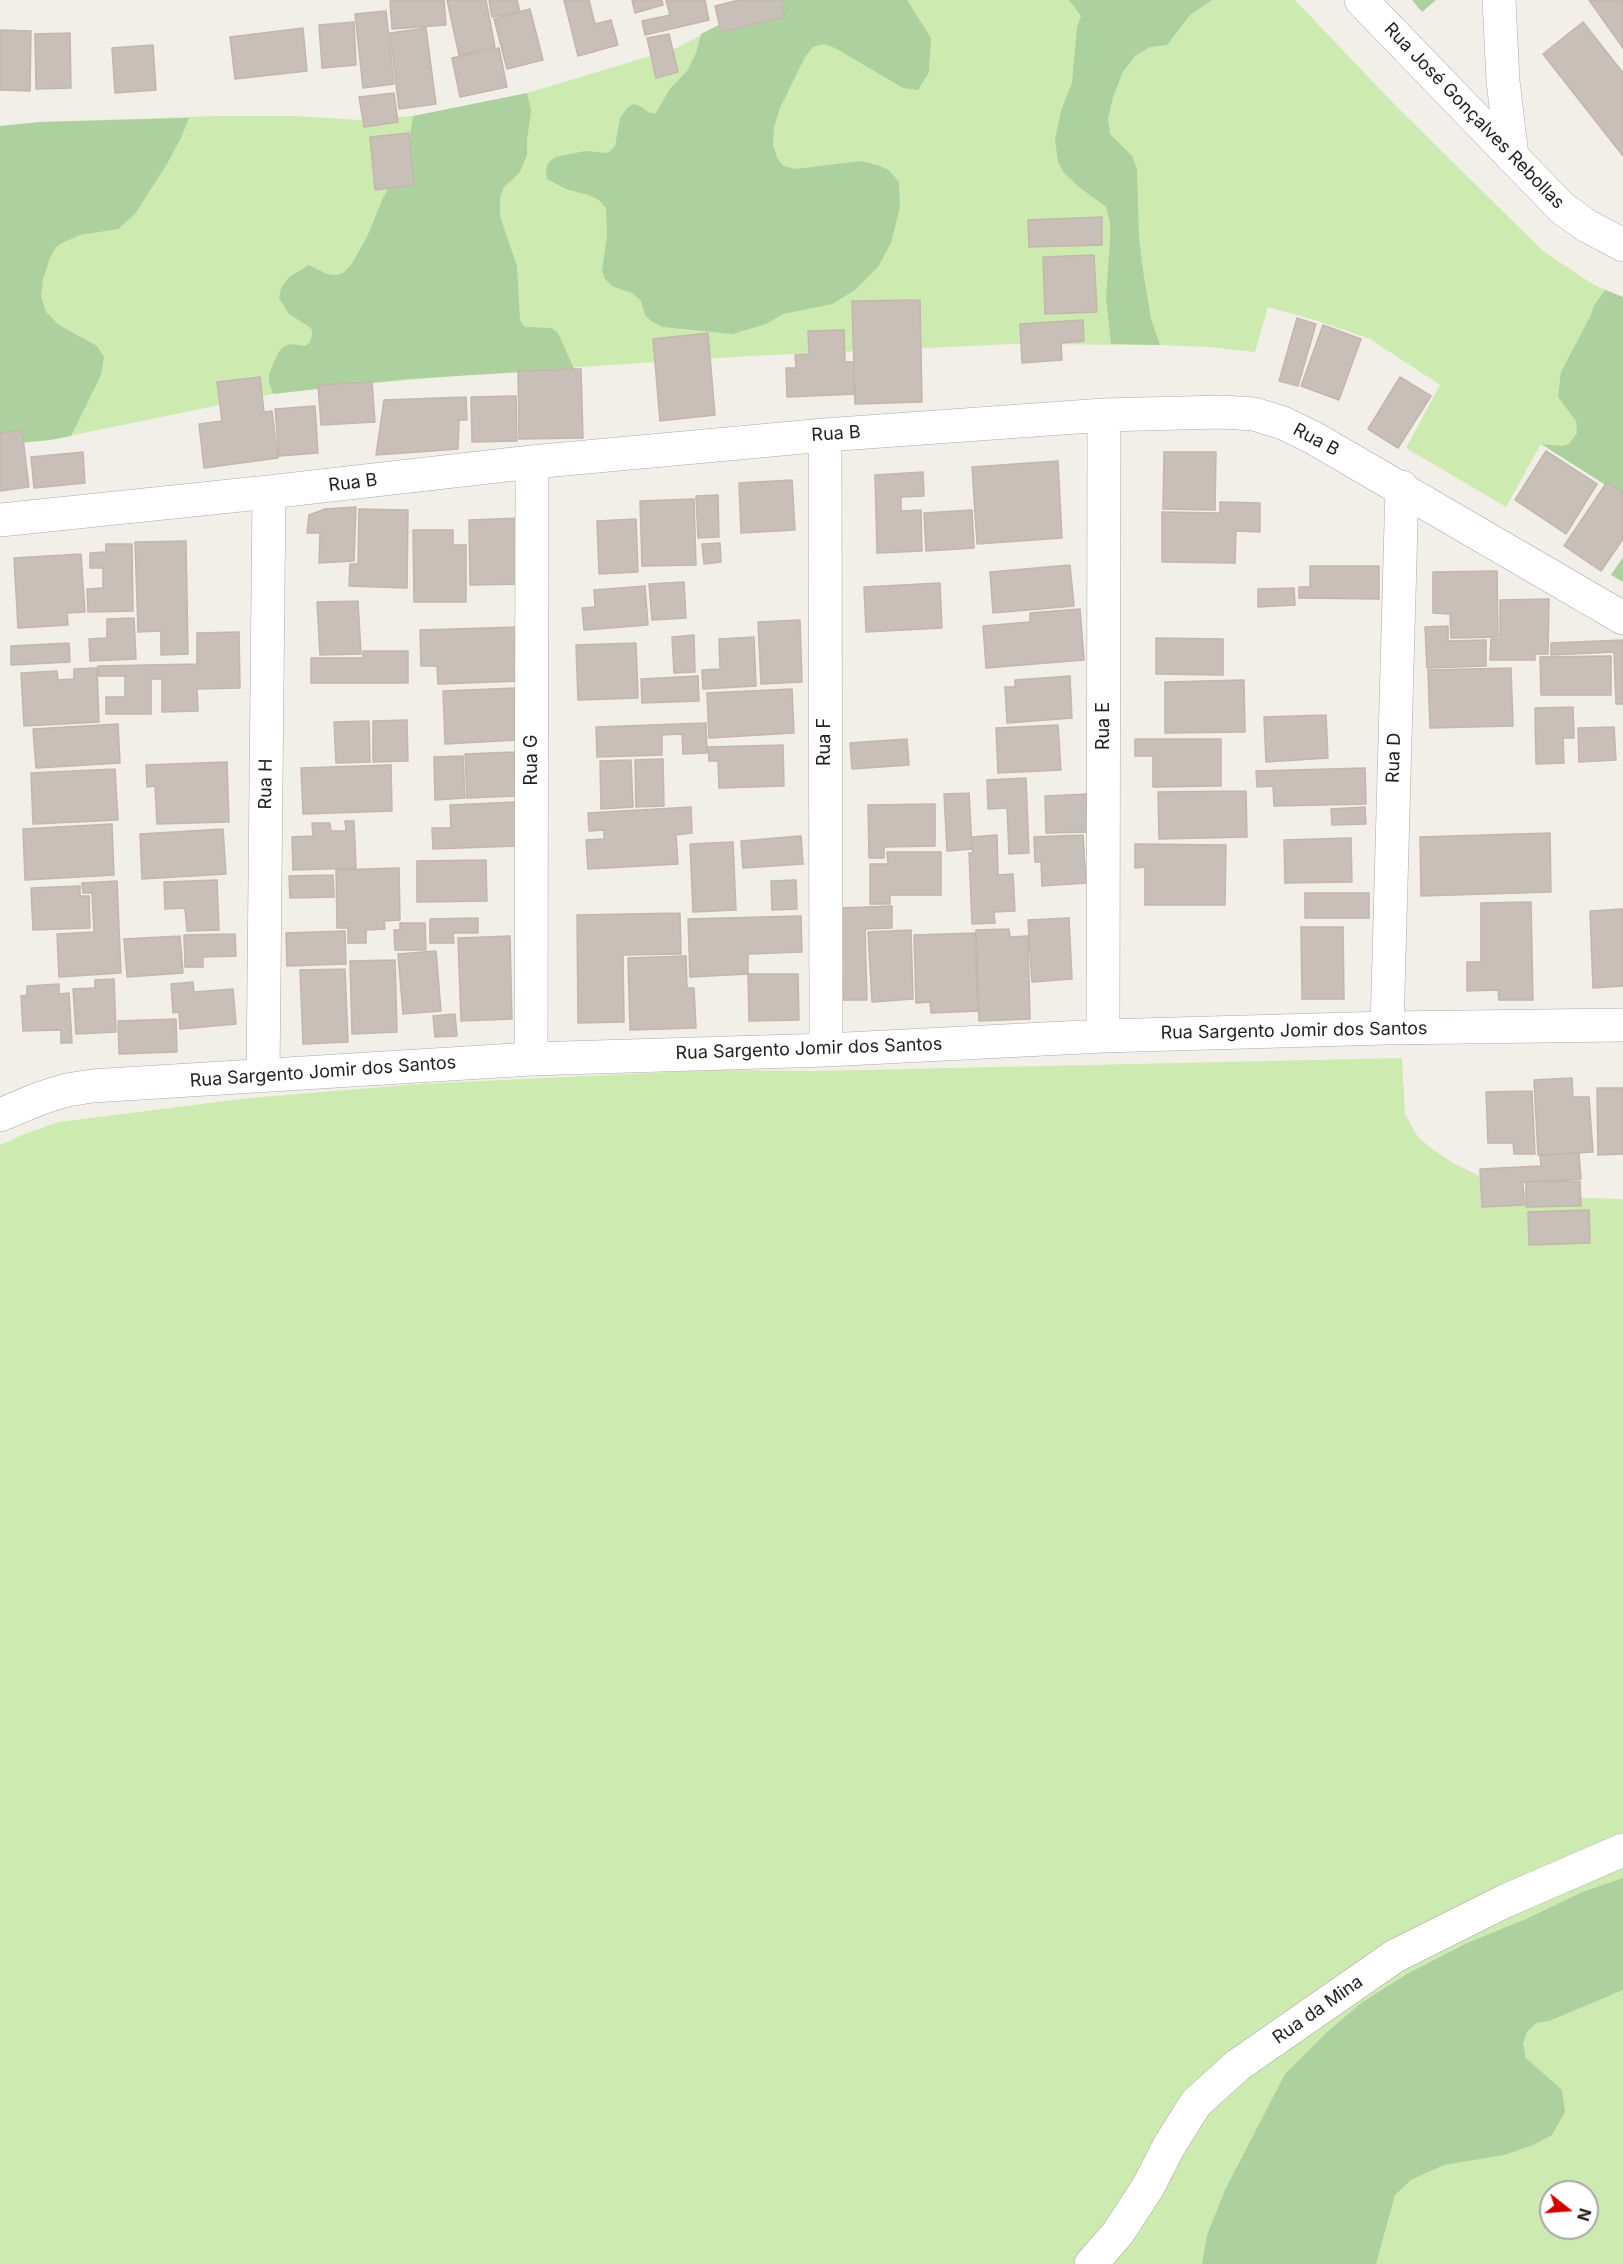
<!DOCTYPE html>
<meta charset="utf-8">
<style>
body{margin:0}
#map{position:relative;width:1623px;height:2264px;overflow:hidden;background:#f2efe9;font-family:Inter,sans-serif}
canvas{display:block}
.north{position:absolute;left:1539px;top:2180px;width:60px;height:60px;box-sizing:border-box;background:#fff;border:2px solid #a7a7a7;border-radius:50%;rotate:107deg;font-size:16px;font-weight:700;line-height:24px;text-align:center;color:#222}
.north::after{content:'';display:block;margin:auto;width:21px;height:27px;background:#d40000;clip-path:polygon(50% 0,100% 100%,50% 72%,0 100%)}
</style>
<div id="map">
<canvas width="1623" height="2264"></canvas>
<div class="north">N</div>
</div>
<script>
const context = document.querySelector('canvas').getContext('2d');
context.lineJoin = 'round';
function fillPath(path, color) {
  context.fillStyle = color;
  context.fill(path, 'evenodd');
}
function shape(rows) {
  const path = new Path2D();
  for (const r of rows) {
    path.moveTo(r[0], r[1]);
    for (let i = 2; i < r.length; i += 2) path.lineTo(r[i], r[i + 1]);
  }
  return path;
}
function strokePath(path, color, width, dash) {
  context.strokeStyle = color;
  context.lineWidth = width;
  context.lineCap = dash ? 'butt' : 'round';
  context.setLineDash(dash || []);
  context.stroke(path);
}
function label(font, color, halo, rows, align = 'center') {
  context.font = font + ' Inter,sans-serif';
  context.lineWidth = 6;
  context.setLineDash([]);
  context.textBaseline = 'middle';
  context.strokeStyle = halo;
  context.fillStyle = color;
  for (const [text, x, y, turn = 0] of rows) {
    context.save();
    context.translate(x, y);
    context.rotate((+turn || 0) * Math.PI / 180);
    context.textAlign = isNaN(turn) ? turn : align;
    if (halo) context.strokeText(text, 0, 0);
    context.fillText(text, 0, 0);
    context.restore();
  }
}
const grass = shape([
 [759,0,1295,0,1396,106,1543,251,1594,285,1623,297,1623,496,1541,444,1506,507,1406,448,1440,385,1370,339,1318,321,1268,307,1255,352,1208,347,1160,345,1013,344,750,356,488,373,287,391,50,440,0,126,40,122,217,116,294,116,361,120,423,115,514,97,677,48,738,15],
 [1402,1058,1405,1114,1418,1137,1432,1149,1453,1163,1492,1182,1535,1194,1552,1197,1623,1199,1623,2264,0,2264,0,1145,27,1133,59,1122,249,1098,419,1084,715,1070,816,1071],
 [1551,2192,1587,2192,1587,2228,1551,2228]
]);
const forest = shape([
 [759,0,907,0,931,38,929,72,918,90,903,88,835,48,824,44,813,47,805,57,780,108,774,127,773,145,777,158,783,166,796,169,860,161,877,165,889,170,899,182,900,207,891,243,878,267,855,290,832,304,783,314,766,324,732,334,663,327,652,322,645,315,641,301,632,293,612,286,605,279,602,271,607,236,606,208,599,200,588,195,566,189,547,179,546,173,547,165,551,160,556,157,585,151,608,153,615,146,620,118,628,107,634,104,642,107,648,112,655,114,670,89,687,71,696,53,701,34,738,15],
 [1069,0,1212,0,1190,15,1167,45,1150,47,1135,56,1123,72,1113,97,1108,119,1110,134,1132,156,1137,169,1139,237,1142,264,1151,319,1160,345,1111,344,1106,298,1110,240,1110,223,1106,207,1079,187,1064,173,1058,162,1055,139,1061,111,1072,83,1077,27,1081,16],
 [1412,0,1436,0,1422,12],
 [527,93,531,110,527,141,527,155,520,172,504,187,500,197,500,216,517,266,520,320,525,327,552,328,558,333,574,369,407,379,273,394,269,382,269,374,278,353,283,347,290,344,305,346,310,342,312,335,312,330,308,326,289,314,284,306,279,299,281,288,289,277,309,265,327,274,336,275,343,273,351,265,367,237,383,198,407,156,413,116],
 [189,118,181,138,167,164,135,214,118,229,80,235,64,242,56,247,50,258,43,279,41,296,46,312,59,325,97,346,104,357,101,375,71,436,50,440,0,445,0,126,40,122],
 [1605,290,1623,297,1623,496,1541,444,1562,446,1569,444,1577,433,1576,421,1558,397,1561,372,1590,317,1595,304],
 [1623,557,1623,582,1611,575],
 [1623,1878,1623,1990,1549,2021,1536,2023,1527,2032,1523,2043,1526,2058,1562,2090,1565,2112,1552,2135,1533,2145,1504,2155,1444,2165,1411,2180,1395,2195,1376,2264,1202,2264,1207,2235,1225,2190,1285,2074,1325,2034,1361,2003,1407,1974,1467,1943,1526,1919,1580,1893]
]);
const building = shape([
 [402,0,444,0,446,25,392,29,390,1,402,0],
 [447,0,486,0,495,47,459,55,447,0],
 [489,0,517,0,520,12,492,17,489,0],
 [564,0,589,0,595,24,611,20,618,45,578,56,564,0],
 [632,0,662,0,663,5,635,13,632,0],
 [666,0,705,0,709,20,645,35,642,21,670,15,666,0],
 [739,0,781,0,785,17,721,32,715,6,739,0],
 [1589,0,1623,0,1623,48,1589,0],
 [530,9,543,60,507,69,494,19,530,9],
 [386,11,394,84,363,88,355,14,386,11],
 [354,22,356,65,322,68,319,25,354,22],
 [1583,22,1623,73,1623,156,1543,54,1583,22],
 [303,28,307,71,235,79,230,37,303,28],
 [426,28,436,104,399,109,390,33,426,28],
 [0,30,31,31,30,91,0,90,0,30],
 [70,33,71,88,36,89,35,34,70,33],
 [669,34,678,72,656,78,647,38,669,34],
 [153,45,156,90,115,93,112,48,153,45],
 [499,48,507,87,460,97,452,58,499,48],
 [394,93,398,122,364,127,359,97,394,93],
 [409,133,414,185,375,190,370,137,409,133],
 [1102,217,1102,245,1029,247,1028,220,1102,217],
 [1094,255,1097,312,1045,314,1043,257,1094,255],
 [920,300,922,402,855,404,852,301,920,300],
 [1297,318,1316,324,1298,386,1279,381,1297,318],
 [1083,320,1084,341,1061,343,1062,360,1022,363,1020,324,1083,320],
 [1323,325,1361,339,1339,400,1301,386,1323,325],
 [844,330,845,362,854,362,855,394,787,397,786,368,796,368,795,355,809,354,808,331,844,330],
 [708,333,715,415,660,421,653,339,708,333],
 [574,369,581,369,583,438,519,439,518,371,574,369],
 [260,377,264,412,272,411,278,458,204,468,199,424,222,421,217,382,260,377],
 [1400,377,1431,396,1398,448,1368,429,1400,377],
 [372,382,375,422,321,425,318,385,372,382],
 [516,396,517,441,472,442,471,397,516,396],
 [466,397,467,420,459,420,458,449,376,455,384,400,466,397],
 [315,406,318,453,279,456,275,409,315,406],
 [22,430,29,487,0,491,0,433,22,430],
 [1546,451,1597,484,1566,534,1515,500,1546,451],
 [83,452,85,483,34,488,31,457,83,452],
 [1164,452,1216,452,1215,510,1163,509,1164,452],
 [1058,461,1062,538,977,544,972,467,1058,461],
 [923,472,924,496,901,497,901,511,921,510,922,551,877,553,875,475,923,472],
 [792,480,795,530,741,533,739,483,792,480],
 [1607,482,1623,493,1623,539,1601,571,1564,546,1607,482],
 [718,495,719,537,698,538,696,496,718,495],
 [694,499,696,565,642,566,640,501,694,499],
 [1220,502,1260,503,1260,532,1236,531,1235,563,1162,562,1162,512,1220,513,1220,502],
 [356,507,354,561,319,563,320,533,307,533,309,515,325,509,356,507],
 [359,509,408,510,407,588,349,586,350,564,358,564,359,509],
 [972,510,974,548,926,551,924,513,972,510],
 [523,518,524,584,470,585,469,520,523,518],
 [636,519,638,572,599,574,597,521,636,519],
 [413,530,453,530,453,545,466,545,466,602,414,602,413,530],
 [186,541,188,654,161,655,161,631,138,632,135,542,186,541],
 [720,543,721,562,704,564,702,544,720,543],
 [106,544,132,544,133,611,88,612,87,589,103,588,103,568,90,568,90,553,106,552,106,544],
 [81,554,85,612,67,613,68,625,18,628,14,558,81,554],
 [1070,565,1074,606,993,613,990,572,1070,565],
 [1310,566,1379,566,1379,599,1299,598,1299,587,1310,587,1310,566],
 [1497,571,1498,637,1451,638,1450,614,1433,613,1433,572,1497,571],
 [684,582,686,618,652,620,649,584,684,582],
 [940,583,942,628,866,632,864,587,940,583],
 [645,586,648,625,584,630,582,608,595,607,594,590,645,586],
 [1294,588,1295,605,1258,607,1258,589,1294,588],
 [1549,599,1548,654,1535,654,1535,660,1490,660,1491,639,1500,639,1500,600,1549,599],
 [358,601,361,654,320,655,317,602,358,601],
 [1080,609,1084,660,986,668,983,626,1030,622,1030,613,1080,609],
 [134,618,136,659,90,661,89,639,107,638,107,619,134,618],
 [800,620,802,682,761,684,758,622,800,620],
 [1448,626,1448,641,1486,640,1486,666,1427,668,1425,627,1448,626],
 [519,627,520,681,438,684,437,666,421,666,420,630,519,627],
 [239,632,240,688,197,689,198,711,162,712,162,679,151,679,151,714,106,714,106,697,125,697,125,676,98,676,98,666,197,664,197,633,239,632],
 [694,635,695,672,674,673,672,637,694,635],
 [754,637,756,686,703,689,702,670,720,669,719,639,754,637],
 [1156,638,1223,639,1223,675,1156,674,1156,638],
 [1623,640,1623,704,1616,704,1614,652,1551,655,1551,643,1623,640],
 [69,643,70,662,11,665,11,646,69,643],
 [636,643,638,698,578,700,576,645,636,643],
 [363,651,408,651,408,683,311,683,311,658,363,658,363,651],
 [1611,656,1611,695,1541,695,1540,657,1611,656],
 [97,668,99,722,24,726,21,673,57,671,58,680,74,679,74,669,97,668],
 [1511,668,1513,726,1430,728,1428,670,1511,668],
 [698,676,699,701,642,703,641,679,698,676],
 [1070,676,1072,718,1007,723,1005,687,1015,687,1015,680,1070,676],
 [1244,680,1245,732,1165,733,1165,682,1244,680],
 [516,688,518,740,445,744,443,691,516,688],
 [792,689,794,733,709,738,707,693,792,689],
 [1573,707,1574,738,1563,738,1564,763,1536,764,1535,708,1573,707],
 [1326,715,1328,758,1266,762,1264,717,1326,715],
 [407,720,408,761,373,762,373,721,407,720],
 [369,721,370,762,336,763,334,722,369,721],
 [706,723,707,753,683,754,682,734,662,735,662,755,597,757,596,727,706,723],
 [118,724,120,763,36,768,33,729,118,724],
 [1058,725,1061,770,998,773,996,728,1058,725],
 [1614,727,1616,760,1579,762,1578,728,1614,727],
 [907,739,909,765,852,769,850,743,907,739],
 [1135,739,1221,739,1221,786,1153,787,1153,756,1135,756,1135,739],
 [783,745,784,786,719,788,718,761,709,761,708,747,783,745],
 [514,752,516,796,467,798,465,754,514,752],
 [463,756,465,798,435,800,434,757,463,756],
 [663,759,664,806,636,807,635,760,663,759],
 [631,760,633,807,601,809,600,761,631,760],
 [227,762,229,822,157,824,155,786,147,787,146,765,227,762],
 [391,765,392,811,303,814,301,768,391,765],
 [1365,768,1366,804,1274,806,1273,786,1257,787,1256,771,1365,768],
 [115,769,118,820,33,824,31,773,115,769],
 [1026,778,1029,853,1009,854,1007,808,988,809,987,780,1026,778],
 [1246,791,1247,837,1159,839,1158,792,1246,791],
 [969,793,972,849,947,851,944,794,969,793],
 [1089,794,1090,832,1046,833,1045,796,1089,794],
 [515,802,517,846,433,849,432,828,451,828,450,805,515,802],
 [935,804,935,846,884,847,884,858,869,858,868,805,935,804],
 [691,807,692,833,676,835,678,864,588,869,586,840,604,839,604,830,589,831,588,813,691,807],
 [1365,807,1366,824,1332,825,1331,809,1365,807],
 [345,821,354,821,356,868,293,870,292,837,313,836,312,823,330,823,331,831,346,831,345,821],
 [112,824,114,875,25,880,23,829,112,824],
 [223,829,226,874,142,879,140,834,223,829],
 [1550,833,1551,892,1421,896,1420,837,1550,833],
 [997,835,998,875,1013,874,1015,911,994,912,995,923,972,924,969,853,973,853,972,837,997,835],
 [1083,835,1086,883,1042,886,1041,862,1035,862,1034,837,1083,835],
 [801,836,803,864,743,868,741,841,801,836],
 [1351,838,1352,882,1285,883,1284,840,1351,838],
 [733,842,736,910,693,912,690,844,733,842],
 [1135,844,1226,845,1225,905,1145,905,1145,867,1135,868,1135,844],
 [887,852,941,852,941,895,890,895,890,904,870,904,870,864,888,864,887,852],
 [486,860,487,901,417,902,417,861,486,860],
 [399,868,400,920,384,921,385,929,366,930,366,943,348,943,348,928,337,928,336,870,399,868],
 [333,875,334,897,290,898,289,876,333,875],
 [217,880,219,930,187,931,185,908,165,909,164,882,217,880],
 [796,880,797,909,772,910,771,881,796,880],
 [117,881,121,973,59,977,57,934,94,932,92,893,83,893,82,883,117,881],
 [80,886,80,896,89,896,90,928,33,930,31,888,80,886],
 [1305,893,1369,893,1369,918,1305,918,1305,893],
 [1531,902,1533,1000,1499,1000,1498,990,1467,991,1467,962,1481,962,1481,903,1531,902],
 [892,906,892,928,865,929,867,1000,843,1000,841,908,892,906],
 [1623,909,1623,986,1593,988,1590,911,1623,909],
 [680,913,681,954,623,955,624,1022,578,1023,577,915,680,913],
 [801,916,802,952,748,954,748,974,690,977,688,919,801,916],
 [478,918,478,933,453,933,454,943,430,943,430,919,478,918],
 [1069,918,1072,979,1032,982,1028,920,1069,918],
 [400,923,425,923,426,950,395,950,394,930,400,930,400,923],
 [1301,927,1343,927,1344,999,1302,999,1301,927],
 [1009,929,1010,937,1028,936,1030,1019,979,1021,976,930,1009,929],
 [911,930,913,999,872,1002,868,932,911,930],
 [345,931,346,964,287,966,286,933,345,931],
 [975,933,978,1011,931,1013,930,1002,916,1003,914,935,975,933],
 [235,934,236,956,203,957,203,967,185,967,184,935,235,934],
 [180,936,183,973,127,977,124,939,180,936],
 [510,936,512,1019,461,1021,458,938,510,936],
 [436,951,441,1011,403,1014,398,954,436,951],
 [686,956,687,988,694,988,696,1028,630,1030,628,958,686,956],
 [395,960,397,1032,352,1034,350,961,395,960],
 [345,969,348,1042,303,1044,300,970,345,969],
 [748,974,798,974,799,1020,749,1021,748,974],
 [114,979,116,1032,76,1034,73,989,95,988,95,980,114,979],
 [193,982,194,992,233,989,236,1024,180,1029,179,1012,173,1013,171,984,193,982],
 [59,984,59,994,69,993,72,1043,61,1043,61,1030,23,1031,21,996,27,995,27,986,59,984],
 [455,1014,457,1036,435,1037,433,1016,455,1014],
 [176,1019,177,1052,119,1054,118,1021,176,1019],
 [1572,1078,1573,1097,1589,1097,1593,1152,1538,1155,1534,1080,1572,1078],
 [1597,1088,1623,1088,1623,1154,1598,1155,1597,1088],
 [1532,1091,1535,1154,1514,1154,1513,1143,1488,1143,1486,1092,1532,1091],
 [1579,1153,1581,1179,1523,1182,1524,1205,1482,1207,1480,1169,1541,1166,1540,1155,1579,1153],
 [1580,1181,1581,1206,1526,1207,1526,1182,1580,1181],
 [1589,1210,1590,1243,1529,1245,1528,1212,1589,1210]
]);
const minor = shape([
 [1499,0,1503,81,1512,157],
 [825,435,826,1050],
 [0,520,269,492,532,462,825,435,1104,415,1221,412,1254,414,1283,423,1312,437,1623,618],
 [1387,1028,1402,487],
 [1103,1036,1104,415],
 [531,1059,532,462],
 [263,1076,269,492],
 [0,1115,41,1098,67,1090,92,1086,531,1059,826,1050,1103,1036,1387,1028,1623,1025],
 [1091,2264,1118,2233,1148,2187,1169,2146,1196,2103,1238,2065,1395,1956,1505,1901,1623,1850]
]);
const tertiary = shape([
 [1361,0,1562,208,1587,226,1623,245]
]);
const streetNames = [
 ["Rua José Gonçalves Rebollas",1474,116,46],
 ["Rua B",836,434,-4],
 ["Rua B",1316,440,28],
 ["Rua B",353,483,-7],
 ["Rua E",1104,726,-90],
 ["Rua F",825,742,-90],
 ["Rua D",1394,758,-88],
 ["Rua G",532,760,-90],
 ["Rua H",266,784,-89],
 ["Rua Sargento Jomir dos Santos",1294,1031,-1],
 ["Rua Sargento Jomir dos Santos",809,1049,-2],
 ["Rua Sargento Jomir dos Santos",323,1072,-4],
 ["Rua da Mina",1318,2010,-35]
];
fillPath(grass, '#cdebb0');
fillPath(forest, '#add19e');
fillPath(building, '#c7bfb8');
strokePath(building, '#c4b6ab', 1.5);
strokePath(minor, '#a9a9a9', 34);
strokePath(tertiary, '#a9a9a9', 34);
strokePath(minor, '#fff', 33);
strokePath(tertiary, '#fff', 33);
label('18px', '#222', '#fff', streetNames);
</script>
